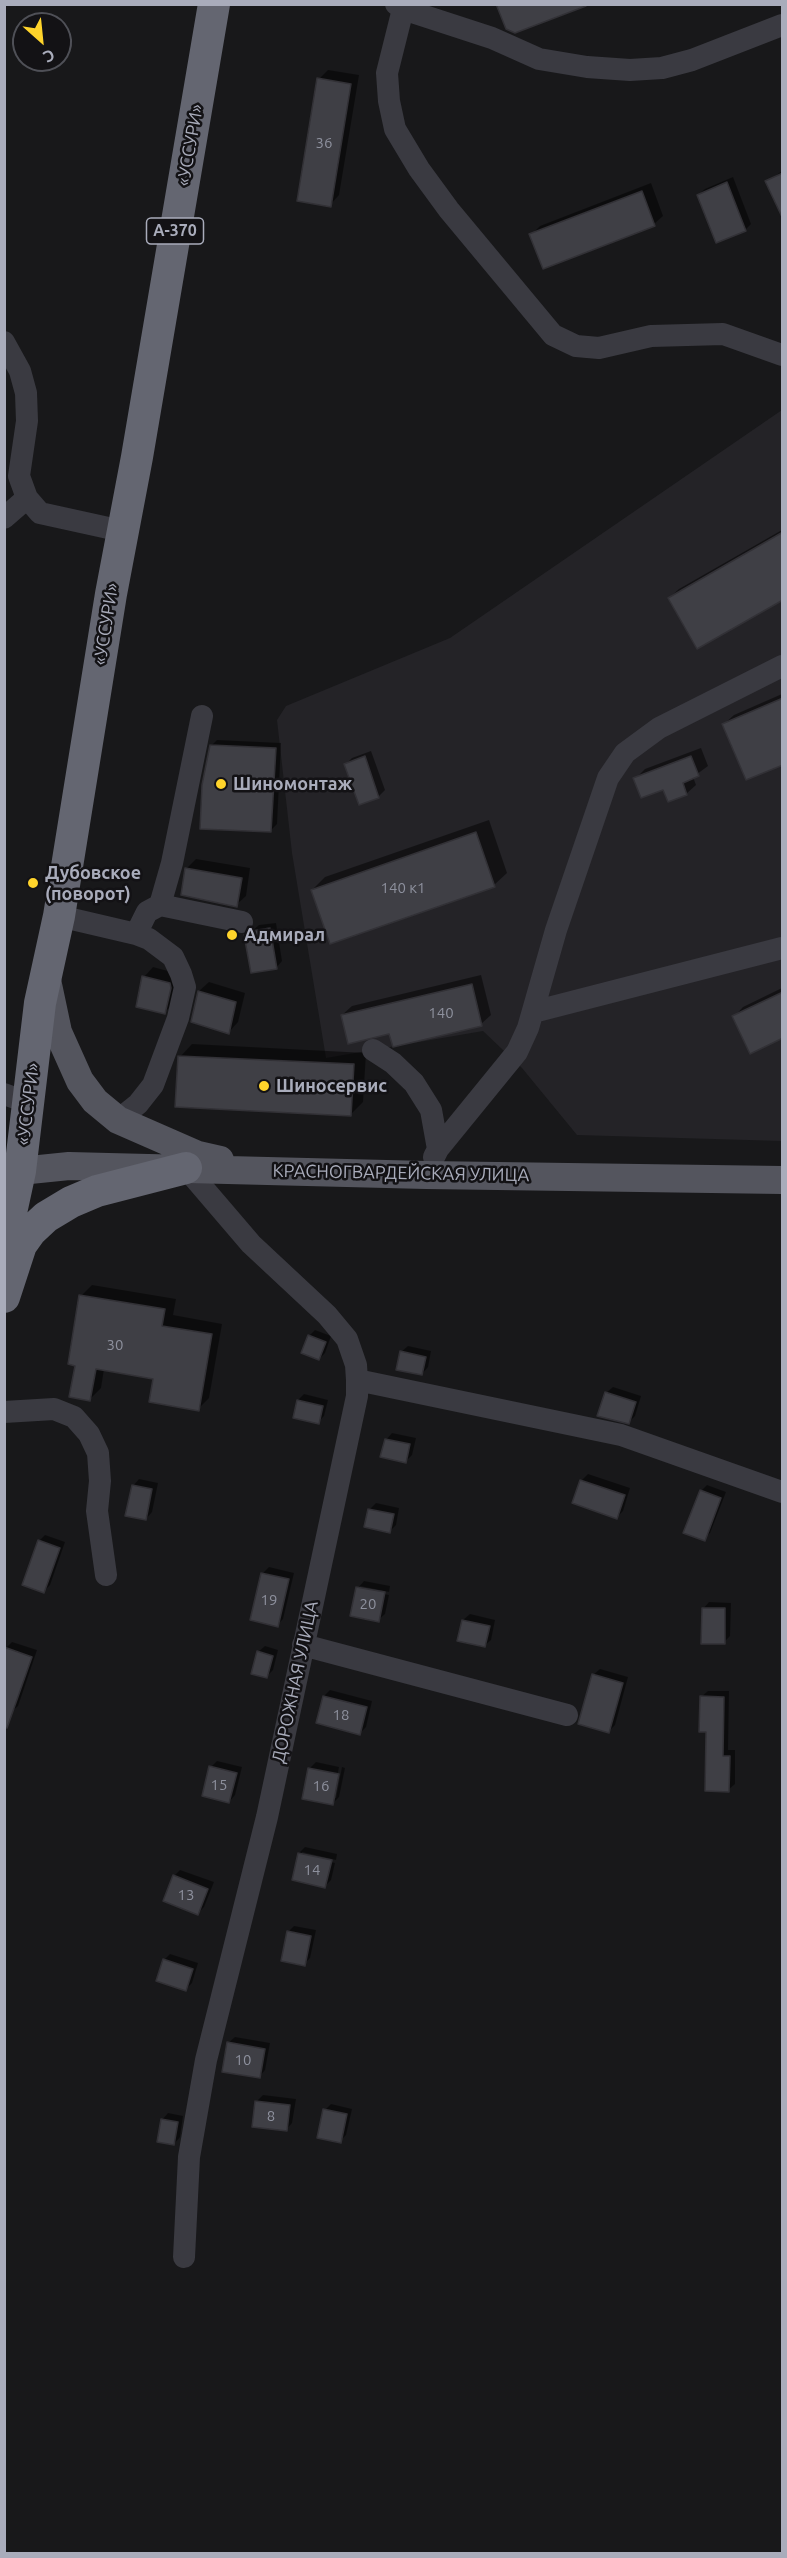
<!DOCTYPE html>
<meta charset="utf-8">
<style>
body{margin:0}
#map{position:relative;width:787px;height:2558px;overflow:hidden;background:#18181a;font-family:Ubuntu,sans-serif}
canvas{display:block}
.frame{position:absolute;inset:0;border:6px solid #a9acbb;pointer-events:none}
.north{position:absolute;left:12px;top:12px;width:60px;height:60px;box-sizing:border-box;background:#131215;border:2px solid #4f5057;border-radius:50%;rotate:153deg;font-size:16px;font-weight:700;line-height:24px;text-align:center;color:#a9acbb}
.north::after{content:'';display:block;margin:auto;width:21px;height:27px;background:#ffd42b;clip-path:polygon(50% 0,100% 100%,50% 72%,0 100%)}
</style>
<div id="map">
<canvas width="787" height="2558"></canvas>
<div class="frame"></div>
<div class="north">С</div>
</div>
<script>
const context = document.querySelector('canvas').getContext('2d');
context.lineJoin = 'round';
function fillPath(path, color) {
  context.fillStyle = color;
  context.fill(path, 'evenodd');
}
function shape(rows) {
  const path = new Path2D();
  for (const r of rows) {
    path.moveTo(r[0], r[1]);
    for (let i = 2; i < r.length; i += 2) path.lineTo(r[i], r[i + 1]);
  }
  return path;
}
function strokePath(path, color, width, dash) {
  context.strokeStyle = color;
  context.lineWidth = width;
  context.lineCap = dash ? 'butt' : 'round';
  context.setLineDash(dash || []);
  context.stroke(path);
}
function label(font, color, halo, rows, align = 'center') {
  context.font = font + ' Ubuntu,sans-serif';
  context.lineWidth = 5;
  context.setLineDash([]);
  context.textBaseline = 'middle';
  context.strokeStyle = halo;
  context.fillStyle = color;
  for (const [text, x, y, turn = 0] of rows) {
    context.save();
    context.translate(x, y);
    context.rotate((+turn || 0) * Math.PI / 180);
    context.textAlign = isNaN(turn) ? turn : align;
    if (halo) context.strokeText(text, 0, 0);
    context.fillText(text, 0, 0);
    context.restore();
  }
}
const built = shape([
 [782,410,782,1141,577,1135,522,1068,483,1031,326,1058,292,853,277,720,286,706,450,638]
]);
const shadow = shape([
 [328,70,359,75,339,195,330,205,319,79],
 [782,171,782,203,767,182],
 [733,177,751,224,745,230,698,195,705,189],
 [651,183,663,216,654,224,531,235,540,226],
 [782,530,782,599,669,598,679,589],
 [782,694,782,763,724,724,734,715],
 [217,740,281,743,277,824,271,830,211,746],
 [701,748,708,766,693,777,696,785,686,794,635,779,645,769],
 [371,751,385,790,379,796,360,803,346,764,352,758],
 [489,820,507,873,494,885,312,890,325,877],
 [196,859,250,868,246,896,236,905,186,869],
 [276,923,282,961,276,968,246,936,259,925],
 [153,967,179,974,174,1003,164,1013,144,977],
 [481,975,491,1015,481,1024,390,1033,342,1015,352,1006],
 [209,982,245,993,238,1022,229,1032,193,1021,199,991],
 [782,988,782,1036,734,1017,743,1007],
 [192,1044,366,1053,363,1102,351,1114,180,1057],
 [92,1285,176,1299,173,1315,222,1324,209,1398,198,1409,155,1377,104,1369,101,1388,90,1399,81,1296],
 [315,1330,331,1336,325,1353,319,1359,309,1336],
 [408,1346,431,1351,428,1367,422,1374,401,1352],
 [613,1387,641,1396,635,1416,629,1422,606,1393],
 [304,1394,328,1400,324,1416,318,1422,298,1400],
 [392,1433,416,1438,412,1455,406,1461,386,1440],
 [588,1474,630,1488,623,1511,617,1517,574,1502,582,1480],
 [139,1479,158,1483,152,1512,146,1519,133,1486],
 [707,1485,726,1492,710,1533,704,1539,701,1491],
 [376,1503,399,1508,396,1525,390,1531,370,1509],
 [45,1535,65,1542,50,1585,44,1591,39,1541],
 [269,1567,294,1573,283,1619,277,1625,262,1574],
 [364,1581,390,1586,389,1592,360,1586,360,1589,389,1595,385,1614,378,1620,358,1588],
 [709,1602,731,1603,730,1636,724,1642,703,1609],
 [470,1614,495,1620,491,1640,484,1646,463,1620],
 [12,1642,37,1650,18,1706,11,1712,6,1648],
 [265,1646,278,1650,273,1670,266,1677,258,1652],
 [600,1669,628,1677,615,1725,609,1731,593,1675],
 [330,1690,372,1701,366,1727,360,1733,324,1696],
 [708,1691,729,1691,728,1750,735,1750,735,1784,728,1790,707,1730,701,1697],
 [217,1761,242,1767,235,1795,229,1802,211,1767],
 [316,1762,339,1767,333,1798,336,1798,342,1767,345,1768,339,1797,333,1803,310,1768],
 [305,1847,337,1854,336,1860,302,1852,302,1855,335,1863,331,1880,325,1886,299,1853],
 [180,1870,214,1882,204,1907,198,1913,174,1876],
 [294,1926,316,1930,310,1958,304,1964,288,1932],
 [170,1954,198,1963,192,1983,186,1989,164,1960],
 [235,2037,270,2043,265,2070,259,2077,228,2043],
 [263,2095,296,2099,292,2123,286,2130,257,2101],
 [331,2104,352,2109,346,2135,340,2141,325,2110],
 [168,2113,183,2116,180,2137,174,2144,162,2120]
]);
const building = shape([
 [496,4,586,4,586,6,515,33,506,29,496,4],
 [317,78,351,84,331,207,297,201,317,78],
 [783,173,783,219,765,181,783,173],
 [727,182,746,231,716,243,697,195,727,182],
 [642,191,655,226,543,269,529,234,642,191],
 [783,532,783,600,697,649,668,598,783,532],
 [783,698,783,765,746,780,722,724,783,698],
 [210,745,276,748,271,832,200,829,202,785,210,745],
 [365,756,379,798,359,805,344,764,365,756],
 [691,756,699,776,683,783,687,795,668,802,663,790,641,798,633,778,691,756],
 [476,832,495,887,330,944,311,890,476,832],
 [185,868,242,878,237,907,181,895,185,868],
 [270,928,277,969,251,973,244,935,252,931,270,928],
 [142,976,170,983,171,988,165,1014,136,1007,142,976],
 [472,984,482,1026,393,1047,389,1034,348,1044,341,1015,472,984],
 [198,991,236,1002,229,1034,191,1022,198,991],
 [783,992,783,1038,750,1054,732,1016,783,992],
 [178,1056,354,1064,351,1116,175,1107,178,1056],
 [79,1295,165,1309,162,1326,212,1334,199,1411,149,1402,153,1379,96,1369,90,1401,69,1397,75,1366,68,1364,79,1295],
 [308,1335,326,1342,319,1360,301,1353,308,1335],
 [400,1351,426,1357,422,1375,396,1370,400,1351],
 [605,1392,636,1402,629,1424,597,1416,605,1392],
 [297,1400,323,1406,319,1424,293,1418,297,1400],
 [385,1439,410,1444,406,1463,380,1457,385,1439],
 [580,1480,625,1495,617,1519,572,1503,580,1480],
 [132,1485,152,1489,146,1520,125,1516,132,1485],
 [700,1490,721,1498,705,1541,683,1533,700,1490],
 [368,1509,394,1514,390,1533,364,1527,368,1509],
 [38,1540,60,1548,44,1593,22,1585,38,1540],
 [261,1573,289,1579,278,1627,250,1620,261,1573],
 [356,1587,385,1592,379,1622,350,1616,356,1587],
 [702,1608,725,1608,725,1644,701,1644,702,1608],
 [462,1620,490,1626,485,1647,457,1641,462,1620],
 [4,1647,32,1657,7,1728,4,1727,4,1647],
 [257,1651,273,1656,267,1678,251,1674,257,1651],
 [592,1674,623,1683,609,1733,578,1724,592,1674],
 [323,1696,367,1707,360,1735,316,1723,323,1696],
 [700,1696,724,1697,723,1756,730,1756,729,1792,705,1791,706,1732,699,1732,700,1696],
 [209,1766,237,1773,229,1803,202,1796,209,1766],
 [308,1768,339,1774,333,1805,302,1799,308,1768],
 [298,1853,332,1860,325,1888,292,1880,298,1853],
 [173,1875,208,1889,198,1915,163,1901,173,1875],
 [287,1931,311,1936,305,1966,281,1961,287,1931],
 [163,1959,193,1969,186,1991,156,1981,163,1959],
 [227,2042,265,2049,260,2078,222,2072,227,2042],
 [255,2101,290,2105,287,2131,252,2127,255,2101],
 [323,2109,347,2114,341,2143,317,2138,323,2109],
 [161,2119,178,2122,174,2145,157,2142,161,2119]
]);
const minor = shape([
 [396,4,403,9,492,38,539,59,587,67,630,70,662,68,692,60,782,25],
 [403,9,387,73,389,101,395,129,419,169,449,210,553,335,576,346,599,348,651,336,723,334,782,355],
 [4,342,20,371,26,393,27,421,19,476,27,498,40,513,122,531],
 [4,518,27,498],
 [160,905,242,922],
 [59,916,136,934,149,939,173,957,181,974,185,987,178,1018,153,1085,138,1104,118,1120],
 [136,934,147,912,160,905,172,863,202,716],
 [533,1012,782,948],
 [373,1050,393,1063,414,1083,431,1110,438,1149,434,1157],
 [4,1094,15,1098],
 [438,1149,517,1052,528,1028,556,930,608,778,625,753,659,728,782,666],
 [357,1380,621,1435,782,1492],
 [4,1412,54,1409,74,1417,89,1434,98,1453,100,1481,97,1511,106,1575],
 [303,1645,567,1715],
 [184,2257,189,2157,206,2060,267,1817,357,1396,357,1380,356,1365,347,1339,327,1315,251,1244,186,1168]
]);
const major = shape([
 [47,980,58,1032,80,1081,95,1101,118,1120,198,1155,220,1160],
 [20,1171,69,1166,426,1175,782,1180]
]);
const highway = shape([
 [4,1245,20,1171,40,1003,59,916,111,594,137,457,214,4],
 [4,1297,21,1245,31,1231,46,1217,71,1202,97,1191,186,1168]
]);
const markers = [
 [221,784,6,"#ffd42b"],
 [33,883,6,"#ffd42b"],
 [232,935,6,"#ffd42b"],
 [264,1086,6,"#ffd42b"]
];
const numberNames = [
 ["36",324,143],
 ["140 к1",403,888],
 ["140",441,1013],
 ["30",115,1345],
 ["19",269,1600],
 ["20",368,1604],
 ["18",341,1715],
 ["15",219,1785],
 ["16",321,1786],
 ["14",312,1870],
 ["13",186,1895],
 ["10",243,2060],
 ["8",271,2116]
];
const shields = [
 [175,231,57]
];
const shieldNames = [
 ["А-370",175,231]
];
const streetNames = [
 ["«УССУРИ»",190,145,-80],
 ["«УССУРИ»",106,624,-81],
 ["«УССУРИ»",28,1104,-83],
 ["КРАСНОГВАРДЕЙСКАЯ УЛИЦА",401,1173,1],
 ["ДОРОЖНАЯ УЛИЦА",295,1682,-78]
];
const poiNames = [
 ["Шиномонтаж",233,784],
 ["Дубовское",45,873],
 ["(поворот)",45,894],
 ["Адмирал",244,935],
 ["Шиносервис",276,1086]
];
fillPath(built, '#242327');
fillPath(shadow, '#0007');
fillPath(building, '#3f3f45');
strokePath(building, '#323136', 1.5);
strokePath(minor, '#3a3a41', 22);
strokePath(major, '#54555e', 28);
strokePath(highway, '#646671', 32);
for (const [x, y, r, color] of markers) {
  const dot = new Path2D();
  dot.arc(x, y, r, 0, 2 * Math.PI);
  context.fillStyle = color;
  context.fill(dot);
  strokePath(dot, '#131215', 2);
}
label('15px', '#8e919e', null, numberNames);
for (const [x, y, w] of shields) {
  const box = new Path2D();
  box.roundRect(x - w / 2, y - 13, w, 26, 4.5);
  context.fillStyle = '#131215';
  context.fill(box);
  strokePath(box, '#a9acbb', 1.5);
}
label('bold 16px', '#a9acbb', null, shieldNames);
label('18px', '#a9acbb', '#131215', streetNames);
label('bold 18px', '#a9acbb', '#131215', poiNames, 'left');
</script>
